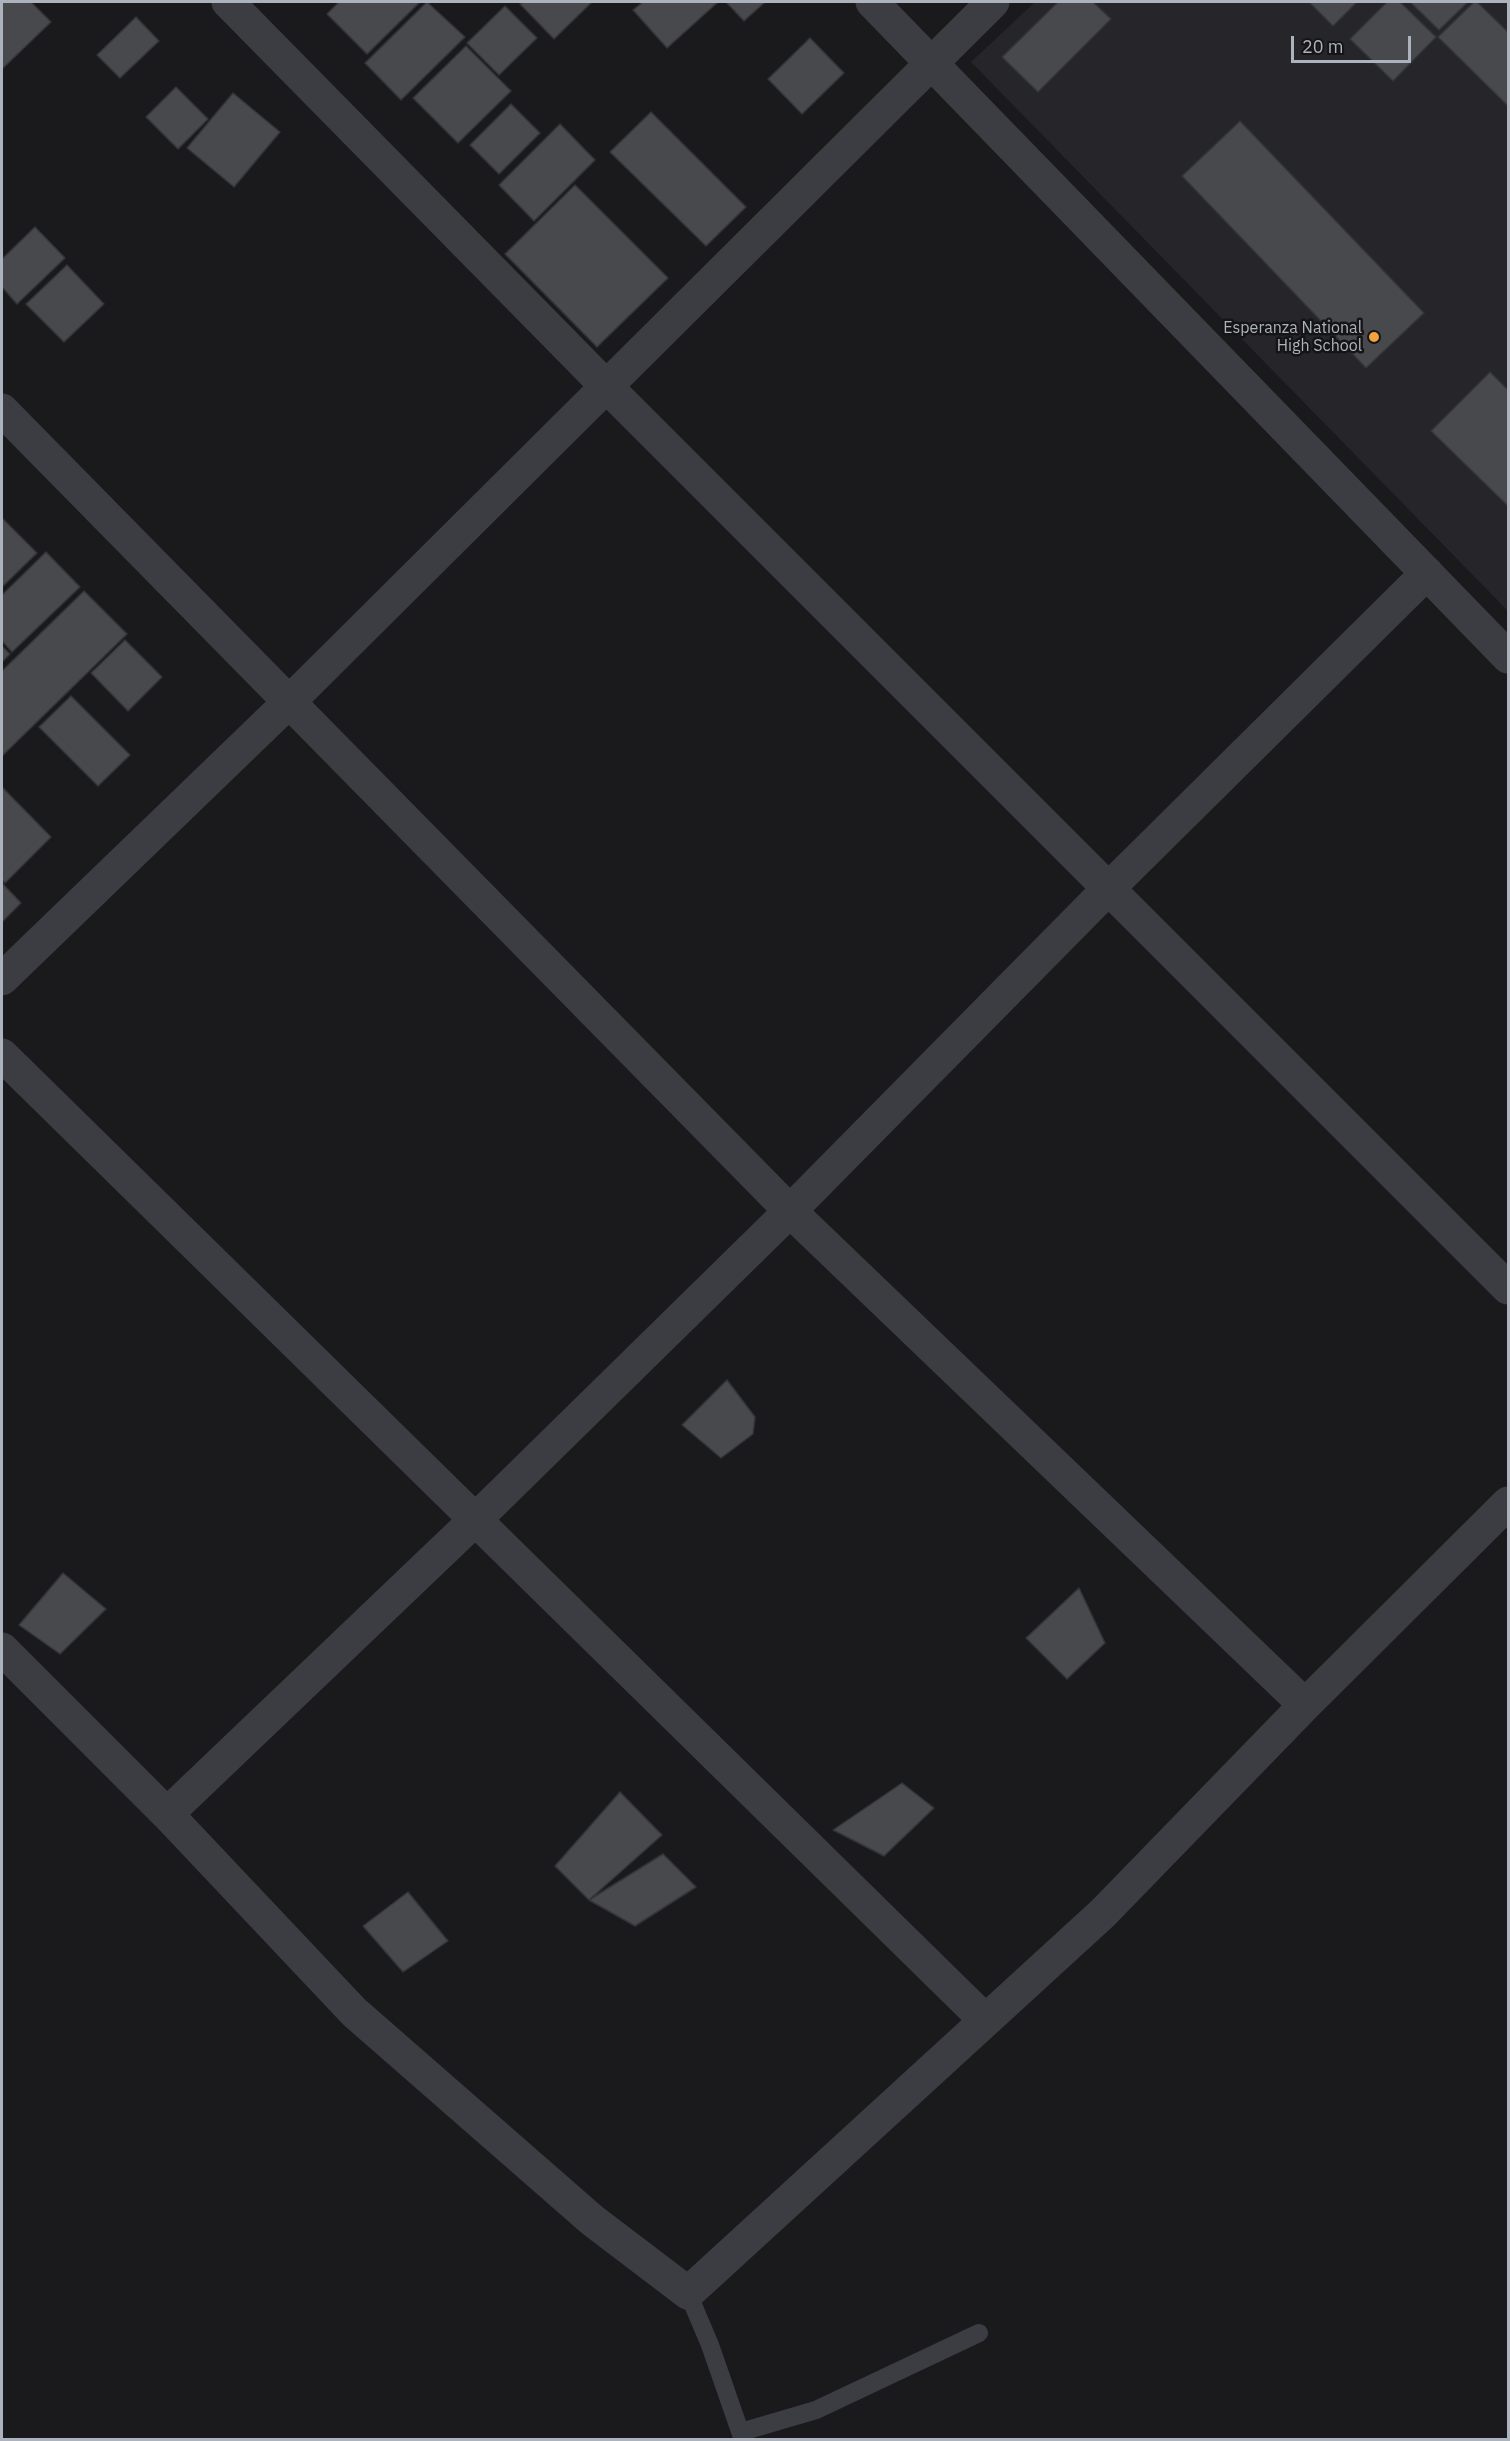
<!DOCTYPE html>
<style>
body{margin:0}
#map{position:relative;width:1510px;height:2441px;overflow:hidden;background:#1a1a1d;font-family:"IBM Plex Sans",sans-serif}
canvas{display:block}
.frame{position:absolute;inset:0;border:3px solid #adb3bc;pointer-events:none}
.scale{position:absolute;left:1291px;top:36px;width:120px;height:27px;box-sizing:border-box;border:3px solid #adb3bc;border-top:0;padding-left:8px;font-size:18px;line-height:21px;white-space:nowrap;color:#adb3bc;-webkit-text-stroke:4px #151518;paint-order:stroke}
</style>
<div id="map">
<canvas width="1510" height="2441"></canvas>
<div class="frame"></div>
<div class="scale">20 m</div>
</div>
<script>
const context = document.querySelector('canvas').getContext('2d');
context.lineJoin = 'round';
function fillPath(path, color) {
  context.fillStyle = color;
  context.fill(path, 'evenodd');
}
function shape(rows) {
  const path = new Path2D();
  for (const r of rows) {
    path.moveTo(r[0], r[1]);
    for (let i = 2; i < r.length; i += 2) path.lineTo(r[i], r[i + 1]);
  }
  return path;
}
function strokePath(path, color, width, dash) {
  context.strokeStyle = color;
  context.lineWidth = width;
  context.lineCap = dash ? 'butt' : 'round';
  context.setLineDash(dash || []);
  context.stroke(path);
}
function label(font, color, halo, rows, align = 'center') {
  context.font = font + ' "IBM Plex Sans",sans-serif';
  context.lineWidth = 5;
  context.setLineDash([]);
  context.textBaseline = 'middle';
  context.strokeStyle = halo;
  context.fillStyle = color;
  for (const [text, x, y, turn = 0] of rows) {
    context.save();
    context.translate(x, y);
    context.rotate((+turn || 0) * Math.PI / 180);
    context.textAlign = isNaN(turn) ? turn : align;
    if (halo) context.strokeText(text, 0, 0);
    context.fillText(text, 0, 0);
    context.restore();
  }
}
const built = shape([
 [1035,2,1508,2,1508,611,971,62]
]);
const building = shape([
 [2,2,31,2,51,22,2,69,2,2],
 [339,2,420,2,367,54,327,14,339,2],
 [427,2,465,37,401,100,365,63,427,2],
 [523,2,592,2,554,39,520,4,523,2],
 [643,2,718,2,667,48,633,10,643,2],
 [726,2,765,2,744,21,726,2],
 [1058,2,1093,2,1111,19,1038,92,1002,57,1058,2],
 [1309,2,1357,2,1333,26,1309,2],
 [1387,2,1400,2,1436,37,1393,81,1350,39,1387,2],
 [1410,2,1468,2,1439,30,1410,2],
 [1474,2,1477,2,1508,32,1508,106,1438,37,1474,2],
 [505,6,537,38,499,75,467,43,505,6],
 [136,17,159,41,120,78,97,55,136,17],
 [810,38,844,73,802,114,768,79,810,38],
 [466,46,511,91,458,143,413,98,466,46],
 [176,87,208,119,178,149,146,117,176,87],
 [233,93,280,132,234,187,187,148,233,93],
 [511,104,540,133,499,174,470,145,511,104],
 [651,112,746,207,706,246,610,152,651,112],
 [1240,121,1424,313,1366,368,1182,176,1240,121],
 [560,124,595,160,534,221,499,185,560,124],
 [575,185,668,278,597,347,505,254,575,185],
 [35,227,65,258,17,304,2,287,2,259,35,227],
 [67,265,104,304,64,342,26,304,67,265],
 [1490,372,1508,390,1508,506,1431,431,1490,372],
 [2,518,37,553,2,587,2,518],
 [46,552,80,587,12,652,2,641,2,595,46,552],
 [84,591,127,634,2,756,2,671,84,591],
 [125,640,162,677,128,711,91,673,125,640],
 [2,646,10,654,2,662,2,646],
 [71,696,130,755,98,786,39,727,71,696],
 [2,787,51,837,5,883,2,880,2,787],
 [2,883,21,903,2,922,2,883],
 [727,1380,755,1417,753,1434,721,1458,682,1425,727,1380],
 [63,1573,106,1609,60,1654,19,1625,63,1573],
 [1079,1588,1105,1643,1067,1679,1026,1638,1079,1588],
 [902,1783,934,1808,884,1856,833,1830,902,1783],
 [620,1792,662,1835,589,1900,555,1866,620,1792],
 [663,1854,696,1887,635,1926,589,1900,663,1854],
 [408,1892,448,1941,403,1972,363,1926,408,1892]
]);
const service = shape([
 [688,2293,710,2345,743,2440],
 [741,2432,816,2410,979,2333]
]);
const minor = shape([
 [228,2,606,386,1508,1288],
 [2,410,790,1211,1305,1705],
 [2,979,289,702,993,2],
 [2,1055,985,2020],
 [2,1649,167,1814,354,2012,592,2220,688,2293,1103,1913,1305,1705,1508,1503],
 [167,1814,476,1519,790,1211,1109,888,1427,573]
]);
const tertiary = shape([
 [872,2,1508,657]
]);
const markers = [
 [1374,337,6,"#f4a23b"]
];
const poiNames = [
 ["Esperanza National",1362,328],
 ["High School",1362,346]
];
fillPath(built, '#26262a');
fillPath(building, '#47494d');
strokePath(building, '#343539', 1.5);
strokePath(service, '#3b3d42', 18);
strokePath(minor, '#3b3d42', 33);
strokePath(tertiary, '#3b3d42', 33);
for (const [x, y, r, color] of markers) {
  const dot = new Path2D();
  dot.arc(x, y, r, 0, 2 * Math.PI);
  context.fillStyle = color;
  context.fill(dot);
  strokePath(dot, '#151518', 2);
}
label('16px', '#adb3bc', '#151518', poiNames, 'right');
</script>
